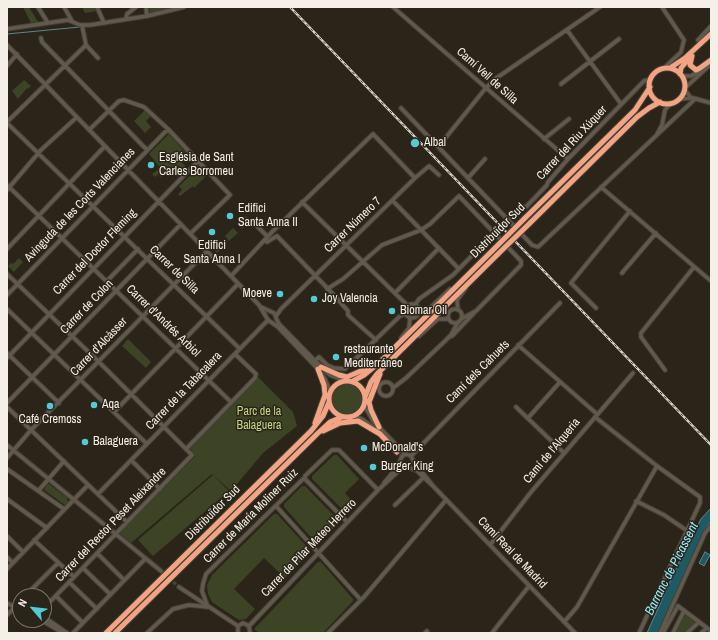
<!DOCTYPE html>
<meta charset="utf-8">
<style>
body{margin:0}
#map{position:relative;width:718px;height:640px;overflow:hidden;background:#2b2418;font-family:"Archivo Narrow",sans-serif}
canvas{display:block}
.frame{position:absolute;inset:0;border:8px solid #f4efe7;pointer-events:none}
.north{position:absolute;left:12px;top:588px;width:40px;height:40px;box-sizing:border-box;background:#2b2418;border:1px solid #7b756b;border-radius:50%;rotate:298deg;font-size:11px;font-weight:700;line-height:16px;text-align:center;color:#f4efe7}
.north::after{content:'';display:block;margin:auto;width:14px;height:18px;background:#52cbd7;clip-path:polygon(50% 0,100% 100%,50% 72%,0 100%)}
</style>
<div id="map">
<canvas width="718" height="640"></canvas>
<div class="frame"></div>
<div class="north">N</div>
</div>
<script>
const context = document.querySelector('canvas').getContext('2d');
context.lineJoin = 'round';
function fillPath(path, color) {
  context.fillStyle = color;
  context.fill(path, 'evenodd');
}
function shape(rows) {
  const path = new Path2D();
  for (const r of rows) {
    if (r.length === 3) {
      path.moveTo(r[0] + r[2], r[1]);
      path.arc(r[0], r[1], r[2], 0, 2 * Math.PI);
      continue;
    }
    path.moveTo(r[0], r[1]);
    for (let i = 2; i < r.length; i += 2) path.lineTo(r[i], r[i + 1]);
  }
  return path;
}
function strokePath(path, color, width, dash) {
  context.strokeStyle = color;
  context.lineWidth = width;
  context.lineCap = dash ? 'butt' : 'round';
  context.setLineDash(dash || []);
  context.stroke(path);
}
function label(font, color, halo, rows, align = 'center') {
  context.font = font + ' "Archivo Narrow",sans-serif';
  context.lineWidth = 3;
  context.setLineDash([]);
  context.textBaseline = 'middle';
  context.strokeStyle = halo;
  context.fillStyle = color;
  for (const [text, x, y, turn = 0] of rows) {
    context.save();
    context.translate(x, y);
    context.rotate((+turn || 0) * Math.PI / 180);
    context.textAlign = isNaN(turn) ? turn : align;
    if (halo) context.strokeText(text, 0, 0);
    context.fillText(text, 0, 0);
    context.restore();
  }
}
const green = shape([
 [23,7,29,7,38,22,31,23],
 [82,7,95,7,97,11,85,13],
 [149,7,174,7,150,13],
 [24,80,31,86,28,89,27,88,18,99,12,91],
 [145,110,151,116,146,121,151,127,145,133,134,121],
 [169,134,185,152,178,158,186,167,179,174,172,167,161,177,158,174,155,177,152,174,158,170,159,166,149,154],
 [199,167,201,167,208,174,194,188,193,186,180,196,178,194,182,190,179,186],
 [246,216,250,221,242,229,237,224],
 [233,228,238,233,229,241,225,236],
 [221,240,225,245,217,253,213,248],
 [19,258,23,262,14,272,8,266,11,263,13,264],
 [128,339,151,362,146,368,122,346],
 [258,377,293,412,297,426,263,453,231,491,212,474,131,543,119,533,195,456,189,447],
 [347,399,16],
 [334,455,337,455,359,479,345,493,355,505,348,513,345,512,312,479,312,476],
 [213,475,229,491,153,556,138,540],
 [47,484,49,484,67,498,68,502,65,505,44,490],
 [302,486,305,486,338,520,338,523,319,543,316,543,284,507,284,504],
 [274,514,277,514,310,550,309,553,285,578,264,558,234,589,255,609,246,619,239,620,212,602,208,594,207,585,212,575],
 [318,562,321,562,353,599,353,601,323,633,260,633,255,630,255,628],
 [684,613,696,623,686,633,674,633]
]);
const water = shape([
 [711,508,711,521,703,533,658,633,647,633,679,562,701,519,711,508],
 [705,552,710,555,704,566,699,563,705,552]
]);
const stream = shape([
 [7,34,80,27]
]);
const minorTunnel = shape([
 [161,571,179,587]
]);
const minor = shape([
 [38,7,48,23],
 [64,7,72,21],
 [97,7,104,23],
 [146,7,147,16],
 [393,7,568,159],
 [662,7,684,40,681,52,663,69],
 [126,19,127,14,136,7],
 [82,25,86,45,98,58],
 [7,29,68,20,80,25,90,25,147,16,184,7],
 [567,30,621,104],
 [41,38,42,42,147,150],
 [698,40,711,26],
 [7,45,259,305,268,320,278,327,318,369,325,379,330,391],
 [7,66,17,54],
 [682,76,691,76,700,71],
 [561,84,619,39],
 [685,88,711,64],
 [693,98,711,103],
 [679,99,691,98,685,90],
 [401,108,532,245,538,247,695,99],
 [7,122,86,45],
 [7,123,240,349],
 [89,130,119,101,124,100,144,107,168,129,230,195,190,234],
 [657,134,662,125,665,110,670,104],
 [544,139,569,119],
 [439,146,485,89,495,79,600,7],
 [468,178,485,159],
 [7,185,231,402],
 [601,187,711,281],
 [7,190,41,150,77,117],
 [393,201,459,269],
 [302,202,408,306],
 [252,221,268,237],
 [508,221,521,207,526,207,547,185,548,182,568,159,644,81,651,79],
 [265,241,267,242,277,236,333,294,348,311,348,315,376,340],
 [7,249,105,146],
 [622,273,656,233],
 [7,274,99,362,192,455,44,608],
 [231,276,272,232,373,134,415,178],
 [107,281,138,249],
 [327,289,343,279,382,245,421,230,430,224,459,196,521,261,521,265,476,311,461,319],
 [395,293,439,248],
 [7,295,168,129],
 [412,311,7],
 [415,305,419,299,453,275,494,233],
 [261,307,274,313,276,317],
 [596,308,571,283,630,211],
 [455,316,7],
 [7,309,147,444],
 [419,309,423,310,429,309,450,289],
 [458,310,457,300,466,288],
 [276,316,281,309,415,178,429,166,439,175],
 [276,318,279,324,321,367,330,375,345,381],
 [419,336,438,319,448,319],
 [452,336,474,313],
 [401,338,409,328,410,318],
 [518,345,597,414],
 [7,353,59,403],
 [7,358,198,161],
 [315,361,319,357,327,365,334,368,345,369,400,316,406,313],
 [665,370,641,337,641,333,694,267],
 [386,389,7],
 [393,388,406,378,446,340,451,335,458,322],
 [7,403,181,224],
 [364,405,373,421,405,454],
 [7,407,127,522],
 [516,407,564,453],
 [114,412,238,284],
 [353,416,362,419,379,432],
 [595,417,657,466,700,497,700,503,639,633],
 [528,418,560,382],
 [7,445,161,571],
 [187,448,255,378,256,374,235,354],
 [411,456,560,303],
 [7,458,31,430,207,251],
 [131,460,160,489],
 [7,469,64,509],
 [305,479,347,522],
 [384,483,400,464],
 [434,487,414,462,411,456,407,454,402,456,400,461,402,466,416,470,434,487,575,633],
 [39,490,64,461],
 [98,494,268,320],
 [7,499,47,528],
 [636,501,664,515,686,530],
 [395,505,423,478],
 [276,506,360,599],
 [7,536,23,552],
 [34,540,74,577],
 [490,545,531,492,633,373],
 [97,553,124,580],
 [7,557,13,563],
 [83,568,110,594],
 [7,569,88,485],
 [69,582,97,609],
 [179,587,238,626],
 [25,596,58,563],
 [56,596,83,623],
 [7,603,20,610],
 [208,607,202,591,203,584,206,574,303,479,305,479,305,476,332,450,339,450,378,490],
 [7,615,20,602],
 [44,617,67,633],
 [41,620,63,633],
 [564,622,577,607,657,466],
 [249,626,378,490,403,467],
 [73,633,145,559],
 [147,633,173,609,189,605,208,607],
 [238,633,238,626,243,623,249,626,250,633],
 [328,633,364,597,446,500],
 [425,633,427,631],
 [492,633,529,586],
 [660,633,705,533,711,526],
 [663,633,678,606,711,631],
 [673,633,684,611],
 [687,633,699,622],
 [701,633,707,628]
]);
const highway = shape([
 [692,56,690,65,696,70,700,68,711,60],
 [670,68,685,58,711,34],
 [667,86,18],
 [680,74,681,68,690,57],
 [525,218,635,110,650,87],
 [530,223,637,117,649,108,660,102],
 [321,367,339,375,347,377,370,367],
 [347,399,18],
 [353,381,364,375,380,362,493,250],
 [365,397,371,382,377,374,498,254],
 [315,423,325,395,324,385,318,369],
 [379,427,371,410,369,402,380,374],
 [323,431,340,423,358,421,380,434,397,452],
 [106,633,311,431,323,416,329,402],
 [115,633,317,434,330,422,342,417]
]);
const rail = shape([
 [290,7,711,445]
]);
const highwayBridge = shape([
 [493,250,525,218],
 [498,254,530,223]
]);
const markers = [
 [415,143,5,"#52cbd7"],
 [151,165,4,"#52cbd7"],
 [230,216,4,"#52cbd7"],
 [212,232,4,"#52cbd7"],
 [280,294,4,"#52cbd7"],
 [314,299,4,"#52cbd7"],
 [392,311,4,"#52cbd7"],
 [336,357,4,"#52cbd7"],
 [94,405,4,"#52cbd7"],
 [50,406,4,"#52cbd7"],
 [85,442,4,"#52cbd7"],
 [364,448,4,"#52cbd7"],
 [373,467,4,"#52cbd7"]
];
const streetNames = [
 ["Camí Vell de Silla",487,76,42],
 ["Carrer del Riu Xúquer",572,143,-47],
 ["Avinguda de les Corts Valencianes",80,205,-46],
 ["Carrer Número 7",353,225,-44],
 ["Distribuïdor Sud",498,231,-45],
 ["Carrer del Doctor Fleming",95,252,-46],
 ["Carrer de Silla",174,270,44],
 ["Carrer de Colon",87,307,-46],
 ["Carrer d'Andrés Arbiol",163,321,44],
 ["Carrer d'Alcàsser",99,347,-46],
 ["Camí dels Cahuets",478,372,-45],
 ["Carrer de la Tabacalera",184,391,-46],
 ["Camí de l'Alqueria",552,451,-50],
 ["Distribuïdor Sud",213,513,-45],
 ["Carrer de María Moliner Ruiz",251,516,-45],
 ["Carrer del Rector Peset Aleixandre",111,525,-46],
 ["Carrer de Pilar Mateo Herrero",309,548,-46],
 ["Camí Real de Madrid",512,553,46]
];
const poiNames = [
 ["Albal",424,143],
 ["Església de Sant",159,158],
 ["Carles Borromeu",159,172],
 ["Edifici",238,209],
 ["Santa Anna II",238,223],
 ["Edifici",212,246,"center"],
 ["Santa Anna I",212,260,"center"],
 ["Moeve",272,294,"right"],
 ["Joy Valencia",322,299],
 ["Biomar Oil",400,311],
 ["restaurante",344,350],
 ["Mediterráneo",344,364],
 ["Aqa",102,405],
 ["Café Cremoss",50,420,"center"],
 ["Balaguera",93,442],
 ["McDonald's",372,448],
 ["Burger King",381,467]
];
const parkNames = [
 ["Parc de la",259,412],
 ["Balaguera",259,426]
];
const waterNames = [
 ["Barranc de Picassent",672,569,-63]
];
fillPath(green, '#3d4426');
fillPath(water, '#1d5a63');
strokePath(water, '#5e878b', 1);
strokePath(stream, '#5e878b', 1);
strokePath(minorTunnel, '#494237', 3.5, [3.5, 2]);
strokePath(minor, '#443f36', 5.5);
strokePath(highway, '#443f36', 7);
strokePath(minor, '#61594c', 3.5);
strokePath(highway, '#f3a484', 5);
strokePath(rail, '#d9d3cb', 2.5);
strokePath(rail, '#2b2418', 1, [3]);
strokePath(highwayBridge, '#443f36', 7, []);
strokePath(highwayBridge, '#f3a484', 5);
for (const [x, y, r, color] of markers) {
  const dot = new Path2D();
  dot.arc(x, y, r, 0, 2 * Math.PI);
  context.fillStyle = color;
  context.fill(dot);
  strokePath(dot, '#2b2418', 1.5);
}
label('12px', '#f4efe7', '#2b2418', streetNames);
label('12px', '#f4efe7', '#2b2418', poiNames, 'left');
label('12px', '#c2d685', '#2b2418', parkNames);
label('italic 13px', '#95ecfb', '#2b2418', waterNames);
</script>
